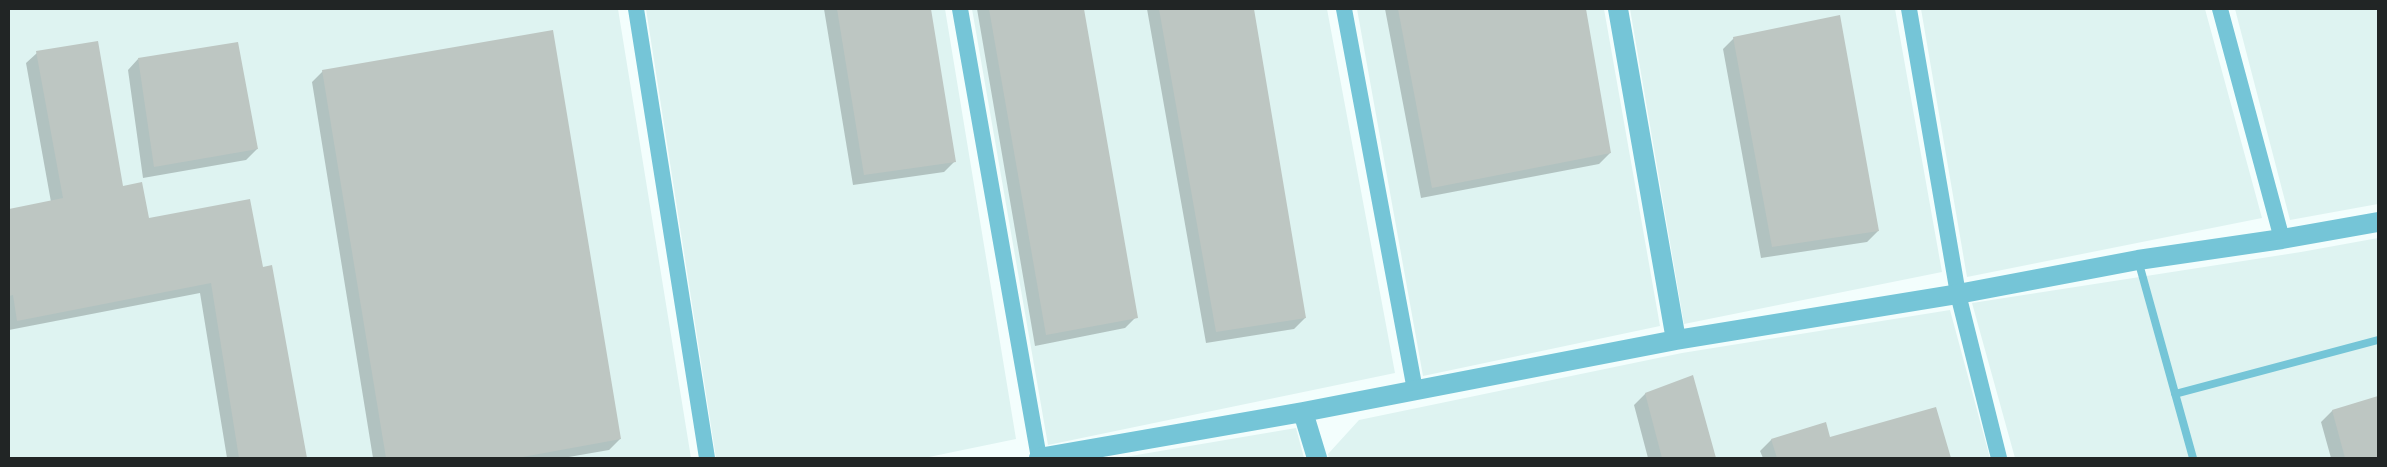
<!DOCTYPE html>
<style>
body{margin:0}
#map{position:relative;width:2387px;height:467px;overflow:hidden;background:#f3fefd;font-family:"Zilla Slab",serif}
canvas{display:block}
.frame{position:absolute;inset:0;border:10px solid #212525;pointer-events:none}
</style>
<div id="map">
<canvas width="2387" height="467"></canvas>
<div class="frame"></div>
</div>
<script>
const context = document.querySelector('canvas').getContext('2d');
context.lineJoin = 'round';
function fillPath(path, color) {
  context.fillStyle = color;
  context.fill(path, 'evenodd');
}
function shape(rows) {
  const path = new Path2D();
  for (const r of rows) {
    path.moveTo(r[0], r[1]);
    for (let i = 2; i < r.length; i += 2) path.lineTo(r[i], r[i + 1]);
  }
  return path;
}
function strokePath(path, color, width, dash) {
  context.strokeStyle = color;
  context.lineWidth = width;
  context.lineCap = dash ? 'butt' : 'round';
  context.setLineDash(dash || []);
  context.stroke(path);
}
const built = shape([
 [9,9,618,9,691,458,9,458],
 [646,9,945,9,1016,439,924,458,716,458],
 [972,9,1327,9,1395,373,1048,445],
 [1357,9,1604,9,1660,326,1423,376],
 [1630,9,1895,9,1942,272,1684,324],
 [1921,9,2205,9,2262,218,1967,277],
 [2235,9,2378,9,2378,204,2290,220],
 [2378,238,2378,458,2015,458,1972,303,2301,252],
 [1950,310,1990,458,1329,458,1328,454,1359,420,1682,353],
 [1296,428,1304,458,1119,458]
]);
const shadow = shape([
 [824,9,930,9,955,161,944,172,853,185],
 [977,9,1083,9,1136,317,1125,328,1035,346],
 [1147,9,1252,9,1305,318,1294,329,1206,343],
 [1385,9,1585,9,1610,153,1599,164,1421,198],
 [1734,38,1878,231,1867,242,1761,258,1723,49],
 [37,53,122,188,148,219,262,268,271,267,306,458,227,458,200,293,9,330,9,210,51,202,26,63],
 [138,59,257,149,246,160,143,178,128,70],
 [323,71,620,439,609,450,563,458,373,458,312,82],
 [1692,377,1714,458,1648,458,1634,405,1645,394],
 [2378,397,2378,458,2331,458,2321,422,2332,411],
 [1935,408,1950,458,1763,458,1760,451,1771,440,1825,423,1829,439]
]);
const building = shape([
 [837,9,931,9,956,162,864,175],
 [989,9,1084,9,1138,318,1046,335],
 [1159,9,1254,9,1306,318,1216,332],
 [1398,9,1586,9,1611,153,1432,188],
 [1840,15,1879,231,1772,247,1733,37],
 [553,30,621,439,517,458,386,458,322,70],
 [98,41,123,186,142,182,149,218,250,199,263,267,272,265,307,458,239,458,211,283,17,321,13,295,9,296,9,209,63,198,36,51],
 [238,42,258,149,154,167,138,58],
 [1693,375,1716,458,1662,458,1645,393],
 [2378,396,2378,458,2345,458,2332,410],
 [1936,407,1951,458,1777,458,1771,439,1826,422,1830,437]
]);
const service = shape([
 [2138,260,2193,458],
 [2175,394,2378,340]
]);
const minor = shape([
 [636,9,707,458],
 [960,9,1039,458],
 [1344,9,1415,390],
 [1909,9,1958,294,1999,458],
 [2220,9,2282,239]
]);
const tertiary = shape([
 [1618,9,1676,340],
 [1303,412,1317,458],
 [1039,458,1303,412,1676,340,1958,294,2138,260,2282,239,2378,222]
]);
fillPath(built, '#def3f1');
fillPath(shadow, '#0003');
fillPath(building, '#bdc6c2');
strokePath(service, '#75c5d7', 8);
strokePath(minor, '#75c5d7', 16);
strokePath(tertiary, '#75c5d7', 20);
</script>
